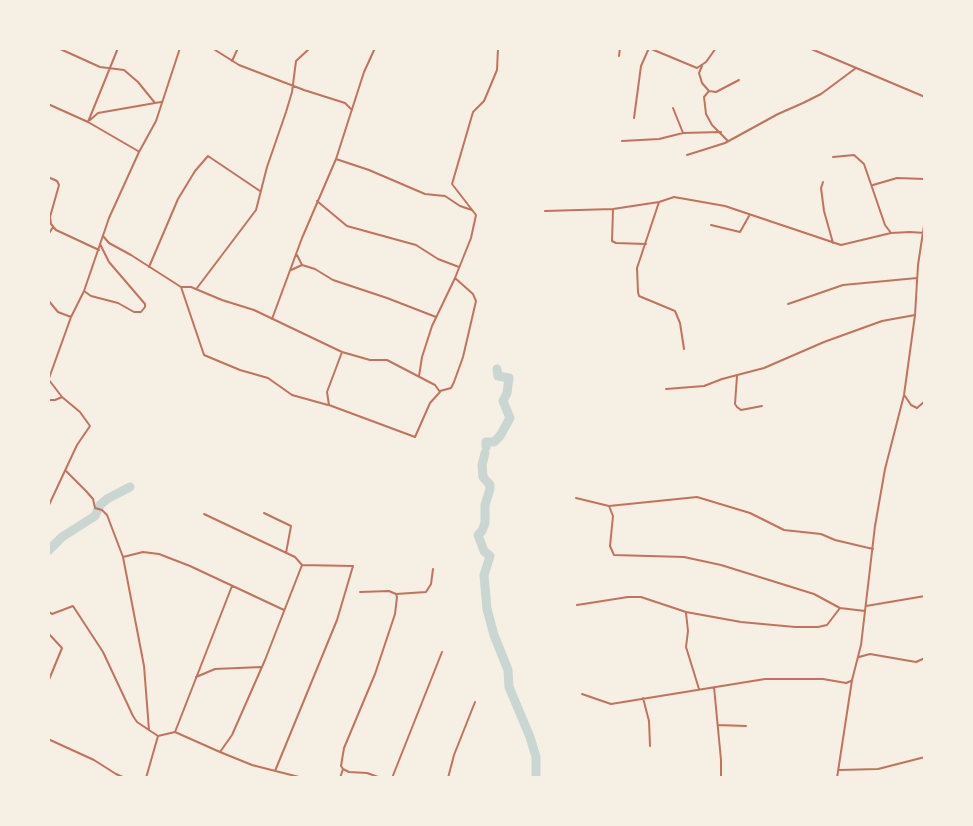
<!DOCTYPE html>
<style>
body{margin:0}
#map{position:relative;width:973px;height:826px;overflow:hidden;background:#f6efe4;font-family:"Roboto Serif",serif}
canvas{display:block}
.frame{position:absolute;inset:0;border:50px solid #f6efe4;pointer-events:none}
</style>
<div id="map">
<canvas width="973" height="826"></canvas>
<div class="frame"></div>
</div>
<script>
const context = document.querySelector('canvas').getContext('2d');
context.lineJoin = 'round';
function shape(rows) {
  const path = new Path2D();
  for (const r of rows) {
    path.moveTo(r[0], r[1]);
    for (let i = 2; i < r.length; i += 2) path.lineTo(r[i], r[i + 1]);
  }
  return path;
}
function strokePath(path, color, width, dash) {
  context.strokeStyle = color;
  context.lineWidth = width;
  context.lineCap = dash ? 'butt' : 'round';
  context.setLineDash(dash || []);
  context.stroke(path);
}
const river = shape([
 [486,447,486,442,494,442,500,436,510,418,503,401,507,393,509,378,498,376,497,369],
 [485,453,482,465,483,477,490,485,490,489,485,505,485,523,482,531,478,535,484,551,490,556,484,575,487,609,494,635,508,670,509,687,530,737,536,757,536,778],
 [48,551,62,537,95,516,100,505,107,499,130,487]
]);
const minor = shape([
 [58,48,100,67,124,70,138,82,155,103,161,102],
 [212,48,239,65,304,90,345,103,351,109],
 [649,48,697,68,706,62,716,48],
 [809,48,925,97],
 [619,56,620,48],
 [232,61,238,48],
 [702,66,699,73,702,83,709,91,716,92,739,80],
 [709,91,704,97,706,114,712,125,728,141],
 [48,104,88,122,138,151],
 [673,108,683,133],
 [634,118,641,66,649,48],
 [90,120,98,113,155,103],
 [88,122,118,48],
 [622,141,659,139,683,133,721,132],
 [687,155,725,143,778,114,803,103,821,94,856,68],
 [833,157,854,155,864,164,885,225,891,233],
 [336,159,369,170,425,194,445,196,460,206,472,210],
 [48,177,57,181,59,185,50,217,51,224,56,230,99,250],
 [823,182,821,188,824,211,833,243],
 [873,185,897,178,925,179],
 [317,201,347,226,416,245,438,259,459,267],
 [659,202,637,268,638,292,639,296,675,311,680,323,684,349],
 [613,209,612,241,616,243,646,244],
 [545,211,613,209,659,202,674,197,725,206,841,245,891,233,910,232,925,233],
 [711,225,740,232,749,216],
 [48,235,53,227],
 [103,236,109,243,131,255,181,287,191,287,222,300,254,310,342,352,370,360,387,360,435,385,440,392,430,403,415,437,329,405,327,392,342,352],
 [297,255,302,265],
 [149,267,178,199,195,171,208,156,260,191],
 [291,270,302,265,315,269,333,280,387,298,436,317],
 [181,287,204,355,240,370,268,378,292,395,328,405],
 [197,288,256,210,267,167,286,112,292,92,296,61,310,48],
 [84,291,91,296,118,303,134,312,141,312,145,307,145,304,109,262,100,244],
 [48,300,58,312,71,317],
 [788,304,843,285,917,278],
 [272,319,302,238,336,159,364,72,375,48],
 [419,376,422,357,432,326,455,278],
 [737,376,735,404,737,407,741,410,762,406],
 [49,380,62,397],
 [48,381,71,317,84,291,109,218,139,152,156,121,180,48],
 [666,389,704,386,722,379,764,368,824,342,882,321,915,315],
 [440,391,451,388,454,382,463,357,476,301,473,294,455,278,471,238,476,215,452,184,473,112,484,101,497,70,498,48],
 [905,396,911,405,917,408,925,401],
 [48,400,55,400,62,397,80,412,90,426,77,445,48,507],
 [66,471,86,491,93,499,95,508,102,510,107,515,123,557,144,666,149,730],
 [576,498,609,506,613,516,610,546,614,555,684,557,721,565,814,594,840,608,865,611],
 [609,506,697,497,750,513,784,530,821,534,835,540,873,549],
 [264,513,291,526,286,553],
 [123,557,143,552,159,554,190,566,284,610],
 [360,592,389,591,396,594,397,597,395,614,375,674,344,748,341,766,343,769,349,772,367,773,381,778],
 [396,594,426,592,431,584,433,569],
 [577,605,628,597,641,597,686,612,741,622,795,627,818,627,827,625,840,608],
 [866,606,925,596],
 [48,611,52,614,73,606,103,652,133,716,137,722,158,736,146,778],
 [686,613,688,631,686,647,699,689],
 [48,633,62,648,48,682],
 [859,657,870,654,916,662,925,658],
 [196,677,215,669,261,667],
 [714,687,721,760,721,778],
 [582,694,611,704,765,679,823,679,846,683,851,681],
 [643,698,649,721,650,746],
 [718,725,746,726],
 [175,732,232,586],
 [158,736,175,732,220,752,232,735,265,660,302,565,295,557,204,514],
 [48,739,94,760,116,774,125,778],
 [220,752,252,765,303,778],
 [839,770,878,769,925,757],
 [275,771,337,620,353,566,302,565],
 [340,778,343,769],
 [392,778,442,652],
 [448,778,454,755,475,702],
 [648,778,648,777],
 [837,778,852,680,861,645,875,526,885,469,904,395,915,315,918,265,925,219]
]);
strokePath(river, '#c9d6d2', 9);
strokePath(minor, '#c5725c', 2);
</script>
